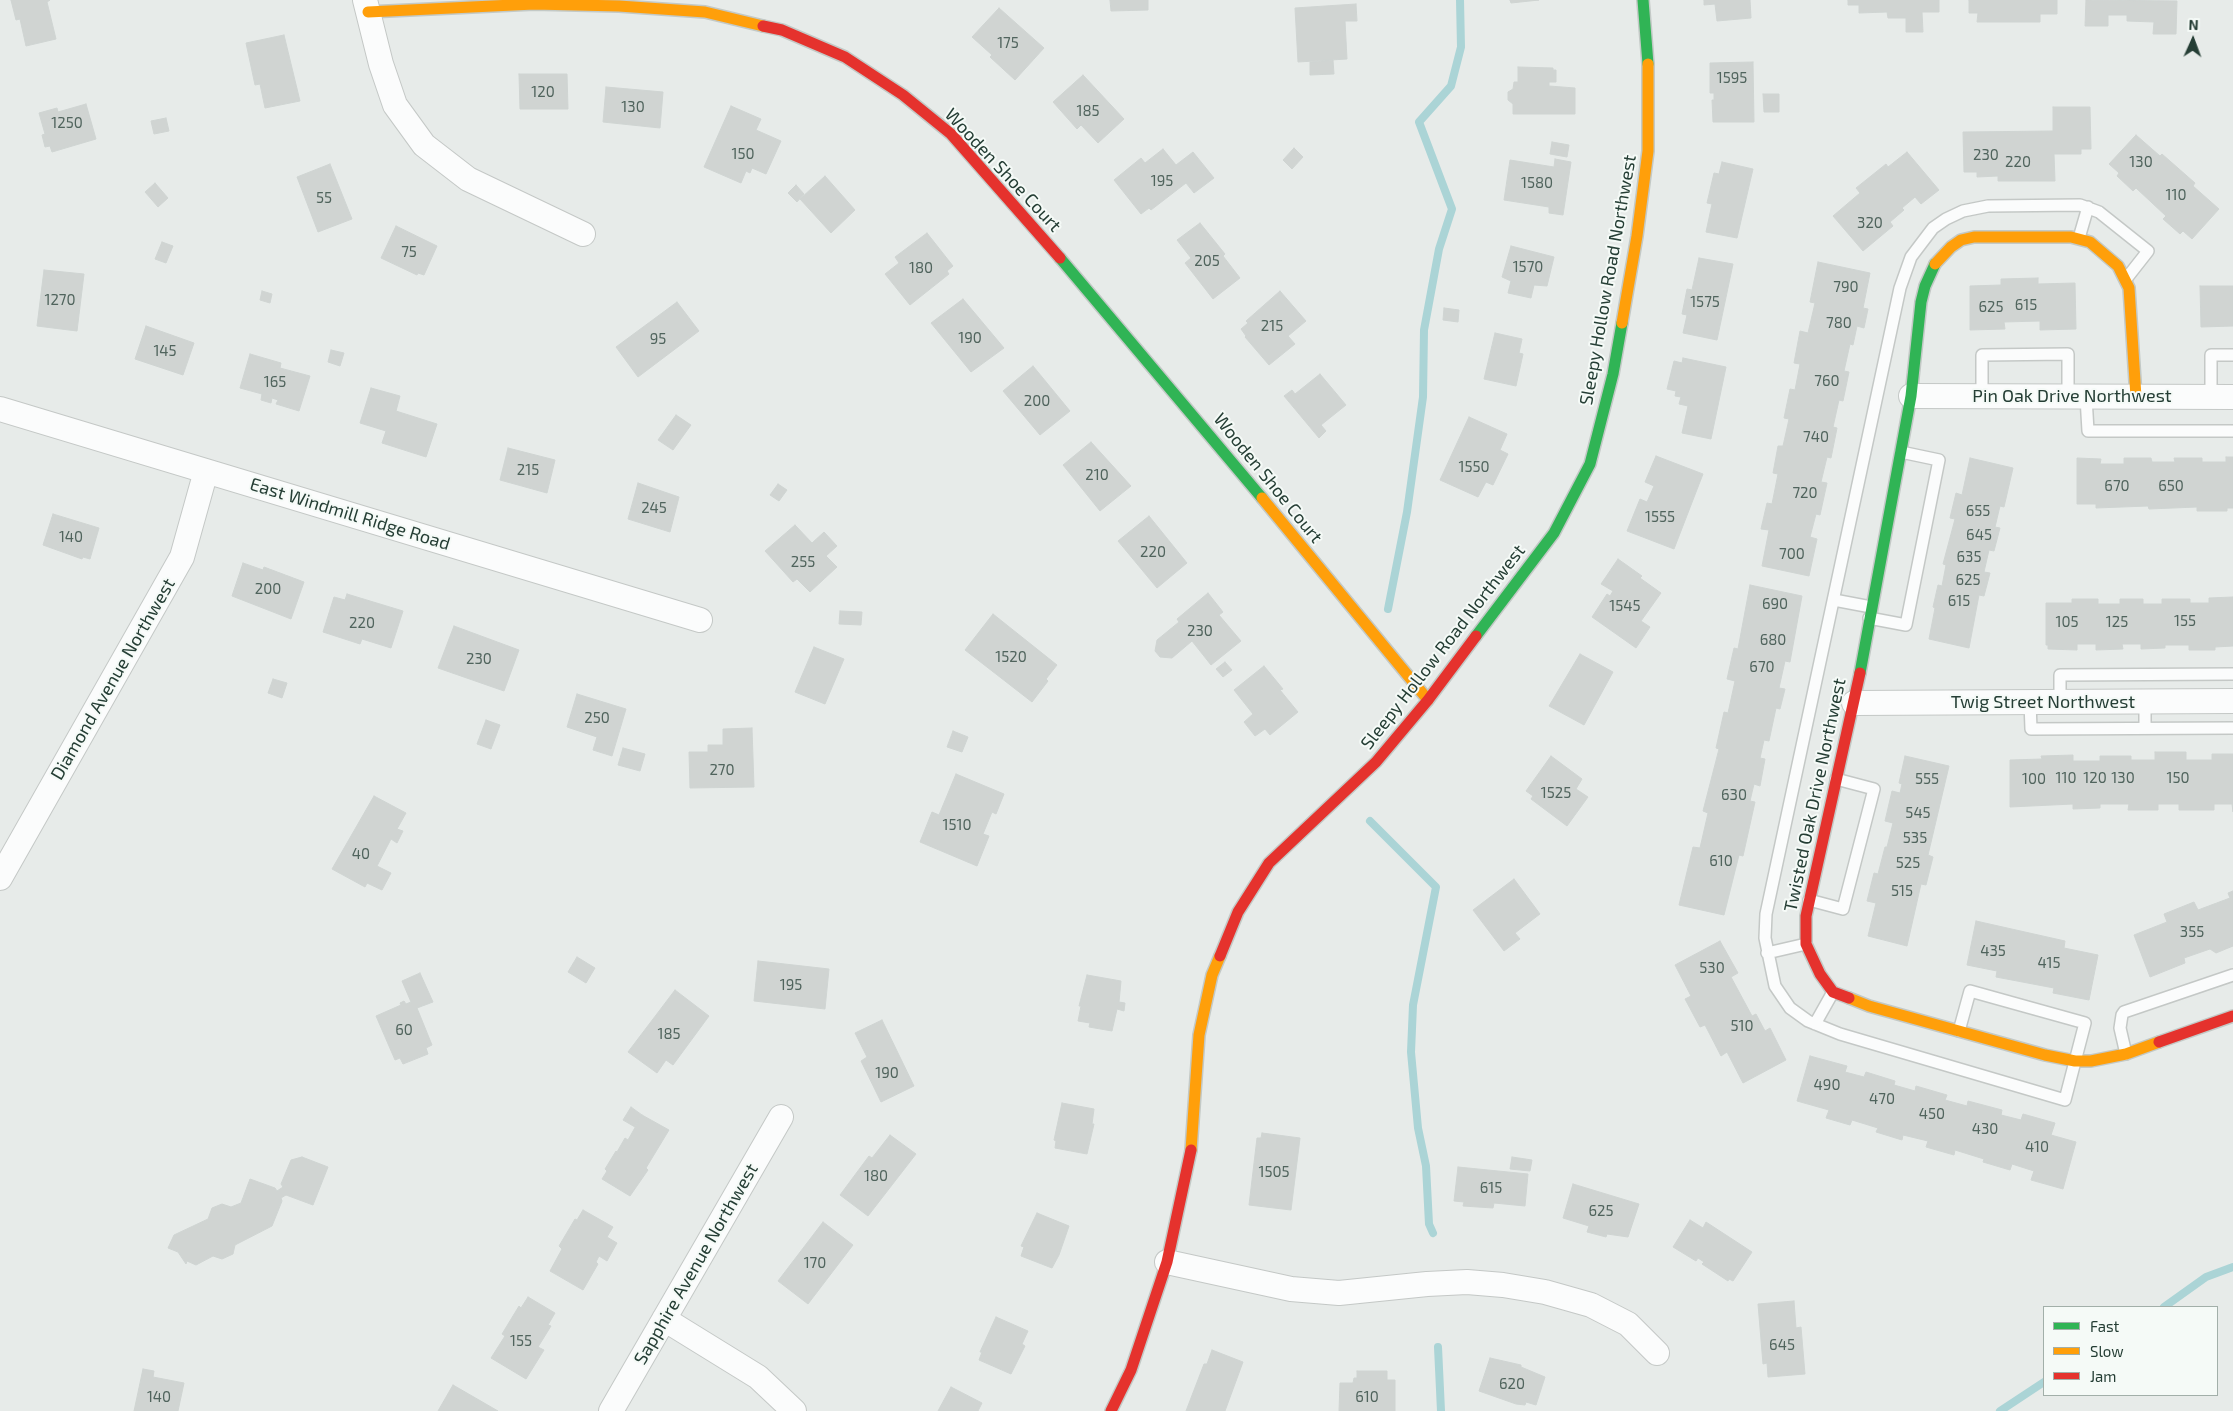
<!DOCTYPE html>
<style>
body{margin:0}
#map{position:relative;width:2233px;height:1411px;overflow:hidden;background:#e7ebe9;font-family:"Exo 2",sans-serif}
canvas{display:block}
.legend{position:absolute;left:2043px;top:1306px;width:175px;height:90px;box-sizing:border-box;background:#f5faf7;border:1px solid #a2afa9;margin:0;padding:6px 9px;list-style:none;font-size:15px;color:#253e35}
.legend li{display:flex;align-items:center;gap:10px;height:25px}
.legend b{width:25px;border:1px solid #a2afa9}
.north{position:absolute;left:2168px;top:15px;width:50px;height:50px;-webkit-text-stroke:4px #f5faf7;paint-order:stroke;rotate:2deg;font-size:14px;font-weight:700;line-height:20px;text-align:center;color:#253e35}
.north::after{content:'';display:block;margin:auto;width:18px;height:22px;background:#253e35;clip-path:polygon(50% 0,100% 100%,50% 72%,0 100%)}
</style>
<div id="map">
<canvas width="2233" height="1411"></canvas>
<ul class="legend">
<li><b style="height:6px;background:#30b455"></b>Fast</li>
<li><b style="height:6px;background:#ff9f0a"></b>Slow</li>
<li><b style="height:6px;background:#e5322d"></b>Jam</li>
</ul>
<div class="north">N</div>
</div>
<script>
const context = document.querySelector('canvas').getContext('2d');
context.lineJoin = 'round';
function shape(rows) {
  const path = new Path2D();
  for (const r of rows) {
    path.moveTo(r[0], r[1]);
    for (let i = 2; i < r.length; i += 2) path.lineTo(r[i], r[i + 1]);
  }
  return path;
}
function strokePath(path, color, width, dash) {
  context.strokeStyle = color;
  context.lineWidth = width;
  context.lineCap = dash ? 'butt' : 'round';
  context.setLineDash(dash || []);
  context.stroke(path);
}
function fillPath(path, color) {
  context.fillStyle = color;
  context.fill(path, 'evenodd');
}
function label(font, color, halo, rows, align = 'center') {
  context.font = font + ' "Exo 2",sans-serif';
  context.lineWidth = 4;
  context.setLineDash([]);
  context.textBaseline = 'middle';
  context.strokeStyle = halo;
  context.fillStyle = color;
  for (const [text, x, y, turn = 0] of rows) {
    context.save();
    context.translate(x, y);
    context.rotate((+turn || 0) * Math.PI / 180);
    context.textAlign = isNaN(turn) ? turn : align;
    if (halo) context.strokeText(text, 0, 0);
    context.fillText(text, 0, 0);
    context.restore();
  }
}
const stream = shape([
 [1388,609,1407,512,1423,397,1424,330,1439,249,1452,209,1419,122,1451,86,1461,47,1460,0],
 [1370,821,1436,887,1413,1005,1411,1052,1418,1128,1426,1166,1429,1224,1433,1233],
 [2164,1307,2206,1277,2233,1267],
 [1438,1347,1441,1411],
 [2000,1411,2044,1382]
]);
const building = shape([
 [11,0,50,0,47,2,56,39,26,46,20,19,16,20,11,0],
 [1110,0,1148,0,1148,10,1111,11,1110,0],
 [1510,0,1539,0,1511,3,1510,0],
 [1704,0,1750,0,1751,18,1717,21,1715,4,1704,5,1704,0],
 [1848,0,1939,0,1939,12,1922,12,1923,32,1906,32,1906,18,1888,18,1887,12,1859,13,1859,5,1848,5,1848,0],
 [1969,0,2057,0,2057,14,2040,14,2040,22,1977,22,1978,13,1969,13,1969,0],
 [2086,0,2177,1,2176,34,2153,34,2154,22,2127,21,2127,15,2108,15,2108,26,2085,26,2086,0],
 [1356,4,1357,21,1345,21,1347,59,1298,62,1295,8,1356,4],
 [999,8,1044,48,1015,80,990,57,992,55,972,37,999,8],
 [284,35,300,101,265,108,260,84,255,85,246,43,284,35],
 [1333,60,1334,74,1310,75,1310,62,1333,60],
 [1753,62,1754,122,1713,122,1712,100,1714,100,1714,93,1710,93,1710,63,1753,62],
 [1518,67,1553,68,1553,70,1556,70,1556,82,1549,82,1549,86,1575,88,1575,114,1513,114,1513,104,1508,100,1508,92,1513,89,1514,82,1518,82,1518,67],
 [519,74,567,74,568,109,520,109,519,74],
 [1083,75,1124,119,1098,143,1081,125,1077,129,1053,102,1083,75],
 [606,87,663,92,660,128,603,122,606,87],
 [1763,94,1779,94,1779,112,1764,112,1763,94],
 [86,104,96,139,52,152,50,146,45,147,42,135,45,134,39,113,57,108,58,112,86,104],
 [731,106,761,119,756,130,781,141,766,174,752,168,750,173,746,171,741,183,704,167,731,106],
 [2053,107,2090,107,2091,149,2081,149,2081,154,2054,154,2055,181,1998,181,1998,176,1977,177,1977,172,1964,172,1963,132,2053,131,2053,107],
 [166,118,169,131,154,134,151,121,166,118],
 [2136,135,2160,156,2162,154,2195,183,2193,186,2219,209,2192,239,2183,231,2180,234,2163,219,2166,216,2136,188,2133,191,2117,176,2119,173,2109,164,2136,135],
 [1552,142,1569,145,1567,157,1550,154,1552,142],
 [1294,148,1303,157,1292,169,1283,160,1294,148],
 [1163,149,1176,165,1193,152,1214,178,1194,193,1186,183,1151,210,1149,208,1141,214,1114,180,1141,158,1145,163,1163,149],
 [1907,152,1939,190,1921,204,1915,197,1902,208,1904,210,1890,222,1893,226,1863,251,1833,216,1860,193,1856,188,1886,164,1888,167,1907,152],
 [1555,159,1571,162,1563,215,1549,213,1549,207,1504,200,1510,160,1554,167,1555,159],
 [1722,162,1753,169,1737,238,1706,232,1712,204,1707,203,1714,173,1719,174,1722,162],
 [330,164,352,219,318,232,297,177,330,164],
 [825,176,855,210,831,233,800,199,825,176],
 [155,183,168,198,158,207,145,192,155,183],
 [796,185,804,194,797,202,788,193,796,185],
 [1200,223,1225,254,1223,256,1240,278,1213,299,1185,263,1191,258,1177,240,1200,223],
 [396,226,437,246,424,275,418,273,417,275,381,258,396,226],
 [927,233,953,266,947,271,949,274,910,305,885,274,899,263,895,257,927,233],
 [162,242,173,246,166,263,155,259,162,242],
 [1511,246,1554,257,1547,286,1534,285,1531,298,1508,293,1511,281,1502,277,1511,246],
 [1699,258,1733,264,1717,340,1683,333,1687,315,1682,314,1687,289,1692,290,1699,258],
 [1818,262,1870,273,1863,308,1868,309,1864,328,1857,326,1853,345,1850,344,1844,371,1849,372,1843,401,1839,400,1833,427,1837,428,1831,458,1827,457,1821,482,1827,483,1820,515,1816,514,1810,537,1817,539,1809,576,1762,566,1769,530,1761,529,1767,503,1772,504,1778,474,1773,473,1778,446,1783,446,1789,419,1784,418,1790,389,1795,390,1800,364,1794,363,1800,331,1808,333,1815,303,1810,302,1818,262],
 [44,270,84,274,77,331,37,326,44,270],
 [2038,278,2038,284,2075,283,2076,329,2040,330,2040,321,2004,322,2005,329,1970,330,1970,286,2001,285,2001,279,2038,278],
 [2200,286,2233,286,2233,326,2201,327,2200,286],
 [262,291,272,294,270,303,260,300,262,291],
 [1280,291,1306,321,1288,336,1295,344,1269,365,1245,337,1246,336,1241,329,1248,323,1246,321,1280,291],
 [963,299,1004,348,971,372,931,323,963,299],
 [677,302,699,331,638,377,616,347,677,302],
 [1444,308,1459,310,1458,322,1443,320,1444,308],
 [146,326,194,343,183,375,135,359,146,326],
 [1495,333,1522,339,1519,353,1523,354,1516,386,1484,379,1495,333],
 [331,350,344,353,340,366,328,362,331,350],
 [250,354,281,363,280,368,310,376,299,411,276,404,278,400,272,398,271,403,261,400,262,394,240,388,250,354],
 [1683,358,1726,367,1711,439,1682,433,1688,406,1679,404,1681,397,1675,396,1676,391,1667,389,1674,361,1682,363,1683,358],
 [1033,366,1070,411,1040,435,1003,391,1033,366],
 [1320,374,1346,405,1321,425,1326,431,1319,438,1284,396,1292,390,1295,394,1320,374],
 [371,388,400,396,396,411,437,424,426,457,382,443,386,431,360,423,371,388],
 [676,415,691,425,673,450,658,440,676,415],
 [1469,417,1507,434,1500,450,1508,454,1493,485,1486,482,1478,497,1440,480,1469,417],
 [1091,442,1131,486,1100,511,1063,465,1091,442],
 [508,448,555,460,547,493,500,480,508,448],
 [1656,456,1703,474,1674,549,1627,531,1640,499,1647,502,1654,486,1645,482,1656,456],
 [2226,457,2233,457,2233,508,2227,508,2227,511,2197,511,2197,507,2149,509,2148,506,2096,508,2096,504,2077,504,2077,458,2101,459,2100,464,2124,464,2124,458,2151,458,2152,462,2175,462,2174,458,2202,458,2202,462,2226,462,2226,457],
 [1970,458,2013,468,2004,507,2000,506,1995,527,2000,528,1994,551,1989,550,1984,572,1990,573,1984,596,1979,595,1969,648,1929,639,1935,608,1933,607,1938,585,1942,586,1946,565,1943,564,1955,519,1950,518,1956,493,1962,495,1970,458],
 [638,483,679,497,670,532,628,519,638,483],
 [778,484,787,490,779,501,770,495,778,484],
 [53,514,99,528,90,559,83,557,82,559,43,545,53,514],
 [1149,516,1187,563,1157,588,1118,541,1149,516],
 [795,525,812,543,824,532,837,546,826,556,837,567,810,592,797,579,793,582,765,551,795,525],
 [1618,559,1642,576,1640,578,1661,593,1641,621,1650,627,1636,648,1592,617,1607,594,1610,596,1613,591,1601,584,1618,559],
 [243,563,263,570,264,567,304,582,291,619,232,596,243,563],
 [1750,585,1802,596,1790,662,1785,661,1779,688,1785,689,1780,709,1776,708,1769,741,1764,740,1760,758,1765,759,1760,786,1754,784,1750,801,1755,802,1743,856,1739,855,1724,915,1679,905,1693,847,1700,848,1708,813,1703,811,1719,749,1716,748,1724,712,1728,713,1735,681,1727,679,1734,648,1738,649,1750,585],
 [1208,593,1223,612,1219,615,1241,641,1211,665,1192,641,1172,658,1160,657,1155,651,1157,640,1179,622,1177,619,1208,593],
 [347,594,403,611,391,648,362,639,360,644,323,632,334,597,345,600,347,594],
 [2233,597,2233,646,2215,647,2215,650,2189,650,2189,645,2165,645,2165,648,2141,649,2141,644,2122,644,2123,649,2096,650,2096,644,2077,644,2077,650,2048,649,2048,645,2046,645,2046,603,2072,603,2072,599,2098,599,2098,604,2120,604,2120,599,2143,599,2143,604,2162,604,2162,599,2190,599,2190,603,2209,603,2209,598,2233,597],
 [840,611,862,612,861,625,839,624,840,611],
 [993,614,1057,665,1046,679,1048,681,1032,702,965,650,993,614],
 [454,626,519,650,504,691,438,668,454,626],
 [814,647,844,659,825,704,795,692,814,647],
 [1580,654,1613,672,1584,725,1549,706,1580,654],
 [1225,662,1232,670,1223,677,1216,669,1225,662],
 [1264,666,1283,689,1280,690,1298,712,1270,735,1265,729,1255,736,1244,722,1253,714,1234,690,1264,666],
 [273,679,287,683,282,698,268,693,273,679],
 [577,694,626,709,612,756,593,750,597,737,567,727,577,694],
 [486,720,500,725,491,749,477,744,486,720],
 [752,728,754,787,690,788,689,752,708,752,708,745,723,745,723,729,752,728],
 [953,731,968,737,962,752,947,747,953,731],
 [623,748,645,754,640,771,618,765,623,748],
 [2155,752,2186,752,2186,760,2212,760,2212,754,2233,754,2233,812,2232,804,2214,804,2214,810,2179,810,2179,804,2158,804,2158,810,2128,810,2129,804,2100,804,2100,808,2073,809,2073,804,2010,807,2010,760,2042,759,2041,756,2073,755,2073,761,2100,761,2100,756,2131,756,2131,760,2155,760,2155,752],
 [1551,756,1582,779,1576,789,1588,797,1567,826,1531,799,1533,796,1526,791,1551,756],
 [1905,756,1949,766,1928,855,1933,857,1926,885,1921,884,1907,946,1868,936,1876,903,1867,901,1874,873,1878,874,1885,847,1887,847,1893,823,1885,821,1892,791,1900,793,1902,784,1899,783,1905,756],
 [956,774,1004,794,996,814,992,812,983,834,989,836,977,866,920,842,932,812,939,815,956,774],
 [374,796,406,813,397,829,403,831,397,843,391,839,377,866,391,873,382,890,367,883,365,887,332,869,374,796],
 [1514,879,1540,914,1515,933,1520,939,1504,951,1473,910,1514,879],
 [2233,891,2233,946,2216,953,2210,949,2184,958,2185,963,2150,977,2134,935,2167,922,2164,914,2194,902,2198,910,2230,898,2228,893,2233,891],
 [1976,921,2065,941,2064,948,2098,955,2089,1000,2053,993,2054,988,1996,977,1997,971,1967,965,1976,921],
 [1720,941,1738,973,1731,977,1752,1016,1756,1014,1765,1031,1770,1028,1786,1060,1743,1083,1727,1052,1721,1056,1705,1025,1700,1027,1685,999,1691,996,1675,965,1720,941],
 [577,957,595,968,586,983,568,972,577,957],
 [758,961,829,969,825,1009,754,1001,758,961],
 [420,973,433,1002,417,1008,432,1045,426,1048,428,1054,403,1064,400,1058,395,1060,376,1016,401,1005,400,1003,404,1001,406,1004,411,1002,402,981,420,973],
 [1087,975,1121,981,1119,1002,1125,1003,1124,1011,1117,1009,1112,1031,1089,1027,1090,1023,1078,1021,1081,1006,1079,1006,1087,975],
 [675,990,709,1016,673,1065,666,1060,657,1073,628,1052,675,990],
 [882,1020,914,1086,881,1102,861,1061,867,1057,855,1033,882,1020],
 [1810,1056,1847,1066,1845,1072,1864,1077,1866,1072,1895,1081,1894,1085,1915,1091,1916,1086,1947,1095,1945,1100,1967,1106,1968,1101,2002,1110,2001,1115,2021,1120,2023,1114,2055,1123,2051,1135,2076,1142,2063,1189,2031,1180,2034,1171,2012,1164,2010,1170,1983,1162,1984,1159,1955,1150,1954,1155,1926,1147,1928,1141,1903,1135,1902,1140,1876,1132,1878,1128,1852,1120,1850,1125,1826,1118,1829,1110,1797,1101,1810,1056],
 [1062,1103,1094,1109,1092,1124,1094,1124,1087,1154,1055,1148,1056,1141,1054,1140,1062,1103],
 [631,1107,642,1115,635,1127,623,1120,631,1107],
 [642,1115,669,1130,646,1168,648,1170,630,1196,602,1179,607,1171,605,1169,616,1151,617,1152,625,1138,628,1140,642,1115],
 [1262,1133,1300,1138,1291,1210,1249,1205,1257,1138,1261,1138,1262,1133],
 [890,1135,916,1154,868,1216,840,1195,869,1156,872,1158,890,1135],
 [302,1157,328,1167,313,1205,286,1195,281,1198,282,1201,272,1226,235,1245,233,1254,222,1259,213,1256,196,1265,187,1261,186,1264,178,1252,168,1248,174,1235,208,1219,212,1208,222,1204,231,1207,241,1203,250,1179,275,1188,277,1191,283,1187,281,1184,291,1160,302,1157],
 [1512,1157,1532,1160,1530,1171,1510,1169,1512,1157],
 [1458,1167,1528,1174,1525,1206,1494,1203,1493,1208,1463,1206,1464,1202,1454,1201,1458,1167],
 [1573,1184,1639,1204,1628,1237,1607,1234,1606,1237,1587,1232,1589,1226,1563,1218,1573,1184],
 [583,1210,613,1227,607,1237,617,1243,607,1261,599,1256,596,1262,598,1264,583,1290,550,1271,562,1249,559,1246,575,1219,577,1220,583,1210],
 [1037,1213,1069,1226,1059,1255,1052,1268,1021,1256,1024,1247,1021,1246,1037,1213],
 [1690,1220,1703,1228,1706,1222,1752,1252,1733,1281,1729,1279,1728,1281,1702,1264,1704,1262,1698,1258,1696,1261,1673,1247,1690,1220],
 [823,1222,853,1245,808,1304,778,1281,823,1222],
 [528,1297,555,1313,548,1325,551,1326,538,1347,544,1350,526,1379,491,1358,505,1336,502,1334,519,1306,521,1308,528,1297],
 [1794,1301,1796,1328,1801,1327,1805,1374,1768,1377,1767,1363,1763,1364,1758,1304,1794,1301],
 [996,1317,1028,1331,1022,1344,1025,1346,1011,1374,979,1360,982,1352,980,1352,996,1317],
 [1212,1350,1243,1362,1225,1411,1186,1411,1204,1364,1207,1364,1212,1350],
 [1490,1358,1521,1365,1521,1367,1545,1377,1536,1405,1526,1402,1525,1405,1516,1404,1479,1391,1490,1358],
 [143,1369,154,1371,153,1377,184,1383,178,1411,134,1411,143,1369],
 [1357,1371,1387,1371,1387,1380,1395,1380,1395,1411,1339,1411,1340,1383,1353,1383,1354,1378,1357,1378,1357,1371],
 [453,1385,498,1411,438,1411,453,1385],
 [951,1387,982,1403,978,1411,938,1411,951,1387]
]);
const lane = shape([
 [2079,238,2088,207],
 [1982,396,1982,355,2068,354,2068,397],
 [2086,397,2088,431,2233,431],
 [2211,397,2211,355,2233,355],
 [1834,600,1871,607],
 [1869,618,1906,625,1939,460,1901,452],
 [2030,702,2031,729,2233,728],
 [2060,702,2060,675,2233,674],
 [2145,702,2145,728],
 [1809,900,1843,909,1874,789,1836,779],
 [1767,953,1806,944],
 [1815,1024,1833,992],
 [1959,1031,1970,991,2085,1023,2065,1100,1840,1034,1808,1021,1790,1008,1775,986,1765,938,1766,914,1900,288,1911,257,1933,228,1946,219,1963,211,1988,206,2080,205,2099,212,2148,251,2126,279],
 [2126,1054,2120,1028,2122,1015,2124,1012,2233,975]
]);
const street = shape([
 [365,0,381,64,395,105,424,145,468,179,583,234],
 [1911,396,2233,397],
 [0,409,700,620],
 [1854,703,2233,701],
 [0,878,182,557,206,471],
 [1167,1262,1291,1289,1339,1293,1427,1284,1467,1282,1503,1285,1545,1292,1591,1305,1628,1324,1657,1353],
 [664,1319,758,1377,794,1411],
 [611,1411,781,1117]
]);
const fast = shape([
 [1643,0,1648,64],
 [1060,258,1262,498],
 [1476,636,1554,533,1590,464,1613,374,1622,323],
 [1860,673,1911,396,1921,302,1925,286,1935,264]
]);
const slow = shape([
 [368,12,534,4,619,6,705,12,763,26],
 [1935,264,1951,247,1961,240,1974,237,2071,237,2090,242,2118,266,2129,288,2136,397],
 [1622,323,1637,236,1648,151,1648,64],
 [1262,498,1428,700],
 [1849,998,1869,1006,2045,1055,2075,1061,2091,1061,2126,1054,2159,1042],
 [1191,1150,1199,1035,1212,975,1220,956]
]);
const jam = shape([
 [763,26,782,30,845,57,903,95,951,134,1060,258],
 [1220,956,1238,912,1269,863,1376,762,1428,700,1476,636],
 [1849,998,1833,992,1820,974,1806,944,1806,916,1860,673],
 [2159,1042,2233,1016],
 [1111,1411,1131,1370,1167,1262,1191,1150]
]);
const numberNames = [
 ["175",1008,43],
 ["1595",1732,78],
 ["120",543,92],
 ["130",633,107],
 ["185",1088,111],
 ["1250",67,123],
 ["150",743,154],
 ["230",1986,155],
 ["220",2018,162],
 ["130",2141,162],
 ["195",1162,181],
 ["1580",1537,183],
 ["110",2176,195],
 ["55",324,198],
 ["320",1870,223],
 ["75",409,252],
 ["205",1207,261],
 ["1570",1528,267],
 ["180",921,268],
 ["790",1846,287],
 ["1270",60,300],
 ["1575",1705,302],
 ["615",2026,305],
 ["625",1991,307],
 ["780",1839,323],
 ["215",1272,326],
 ["190",970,338],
 ["95",658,339],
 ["145",165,351],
 ["760",1827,381],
 ["165",275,382],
 ["200",1037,401],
 ["740",1816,437],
 ["1550",1474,467],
 ["215",528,470],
 ["210",1097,475],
 ["670",2117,486],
 ["650",2171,486],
 ["720",1805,493],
 ["245",654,508],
 ["655",1978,511],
 ["1555",1660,517],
 ["645",1979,535],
 ["140",71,537],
 ["220",1153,552],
 ["700",1792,554],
 ["635",1969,557],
 ["255",803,562],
 ["625",1968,580],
 ["200",268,589],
 ["615",1959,601],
 ["690",1775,604],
 ["1545",1625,606],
 ["155",2185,621],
 ["105",2067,622],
 ["125",2117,622],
 ["220",362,623],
 ["230",1200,631],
 ["680",1773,640],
 ["1520",1011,657],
 ["230",479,659],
 ["670",1762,667],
 ["250",597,718],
 ["270",722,770],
 ["110",2066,778],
 ["120",2095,778],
 ["130",2123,778],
 ["150",2178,778],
 ["555",1927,779],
 ["100",2034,779],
 ["1525",1556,793],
 ["630",1734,795],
 ["545",1918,813],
 ["1510",957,825],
 ["535",1915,838],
 ["40",361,854],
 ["610",1721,861],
 ["525",1908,863],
 ["515",1902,891],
 ["355",2192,932],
 ["435",1993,951],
 ["415",2049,963],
 ["530",1712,968],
 ["195",791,985],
 ["510",1742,1026],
 ["60",404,1030],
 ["185",669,1034],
 ["190",887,1073],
 ["490",1827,1085],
 ["470",1882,1099],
 ["450",1932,1114],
 ["430",1985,1129],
 ["410",2037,1147],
 ["1505",1274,1172],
 ["180",876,1176],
 ["615",1491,1188],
 ["625",1601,1211],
 ["170",815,1263],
 ["155",521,1341],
 ["645",1782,1345],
 ["620",1512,1384],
 ["140",159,1397],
 ["610",1367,1397]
];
const streetNames = [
 ["Wooden Shoe Court",1003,170,47],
 ["Sleepy Hollow Road Northwest",1608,280,-80],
 ["Pin Oak Drive Northwest",2072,396],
 ["Wooden Shoe Court",1268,478,51],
 ["East Windmill Ridge Road",350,514,17],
 ["Sleepy Hollow Road Northwest",1443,647,-52],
 ["Diamond Avenue Northwest",113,679,-60],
 ["Twig Street Northwest",2043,702],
 ["Twisted Oak Drive Northwest",1815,795,-78],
 ["Sapphire Avenue Northwest",696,1264,-60]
];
strokePath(stream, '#abd4d6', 8);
fillPath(building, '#d0d4d2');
strokePath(building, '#cfd4d2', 1);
strokePath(lane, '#c4c8c6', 14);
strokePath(street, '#c4c8c6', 26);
strokePath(fast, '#c3c9c6', 14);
strokePath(slow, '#c3c9c6', 14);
strokePath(jam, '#c3c9c6', 14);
strokePath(lane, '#fbfcfc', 11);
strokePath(street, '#fbfcfc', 24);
strokePath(fast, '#30b455', 11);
strokePath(slow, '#ff9f0a', 11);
strokePath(jam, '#e5322d', 11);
label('15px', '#50645d', null, numberNames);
label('18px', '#253e35', '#f5faf7', streetNames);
</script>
